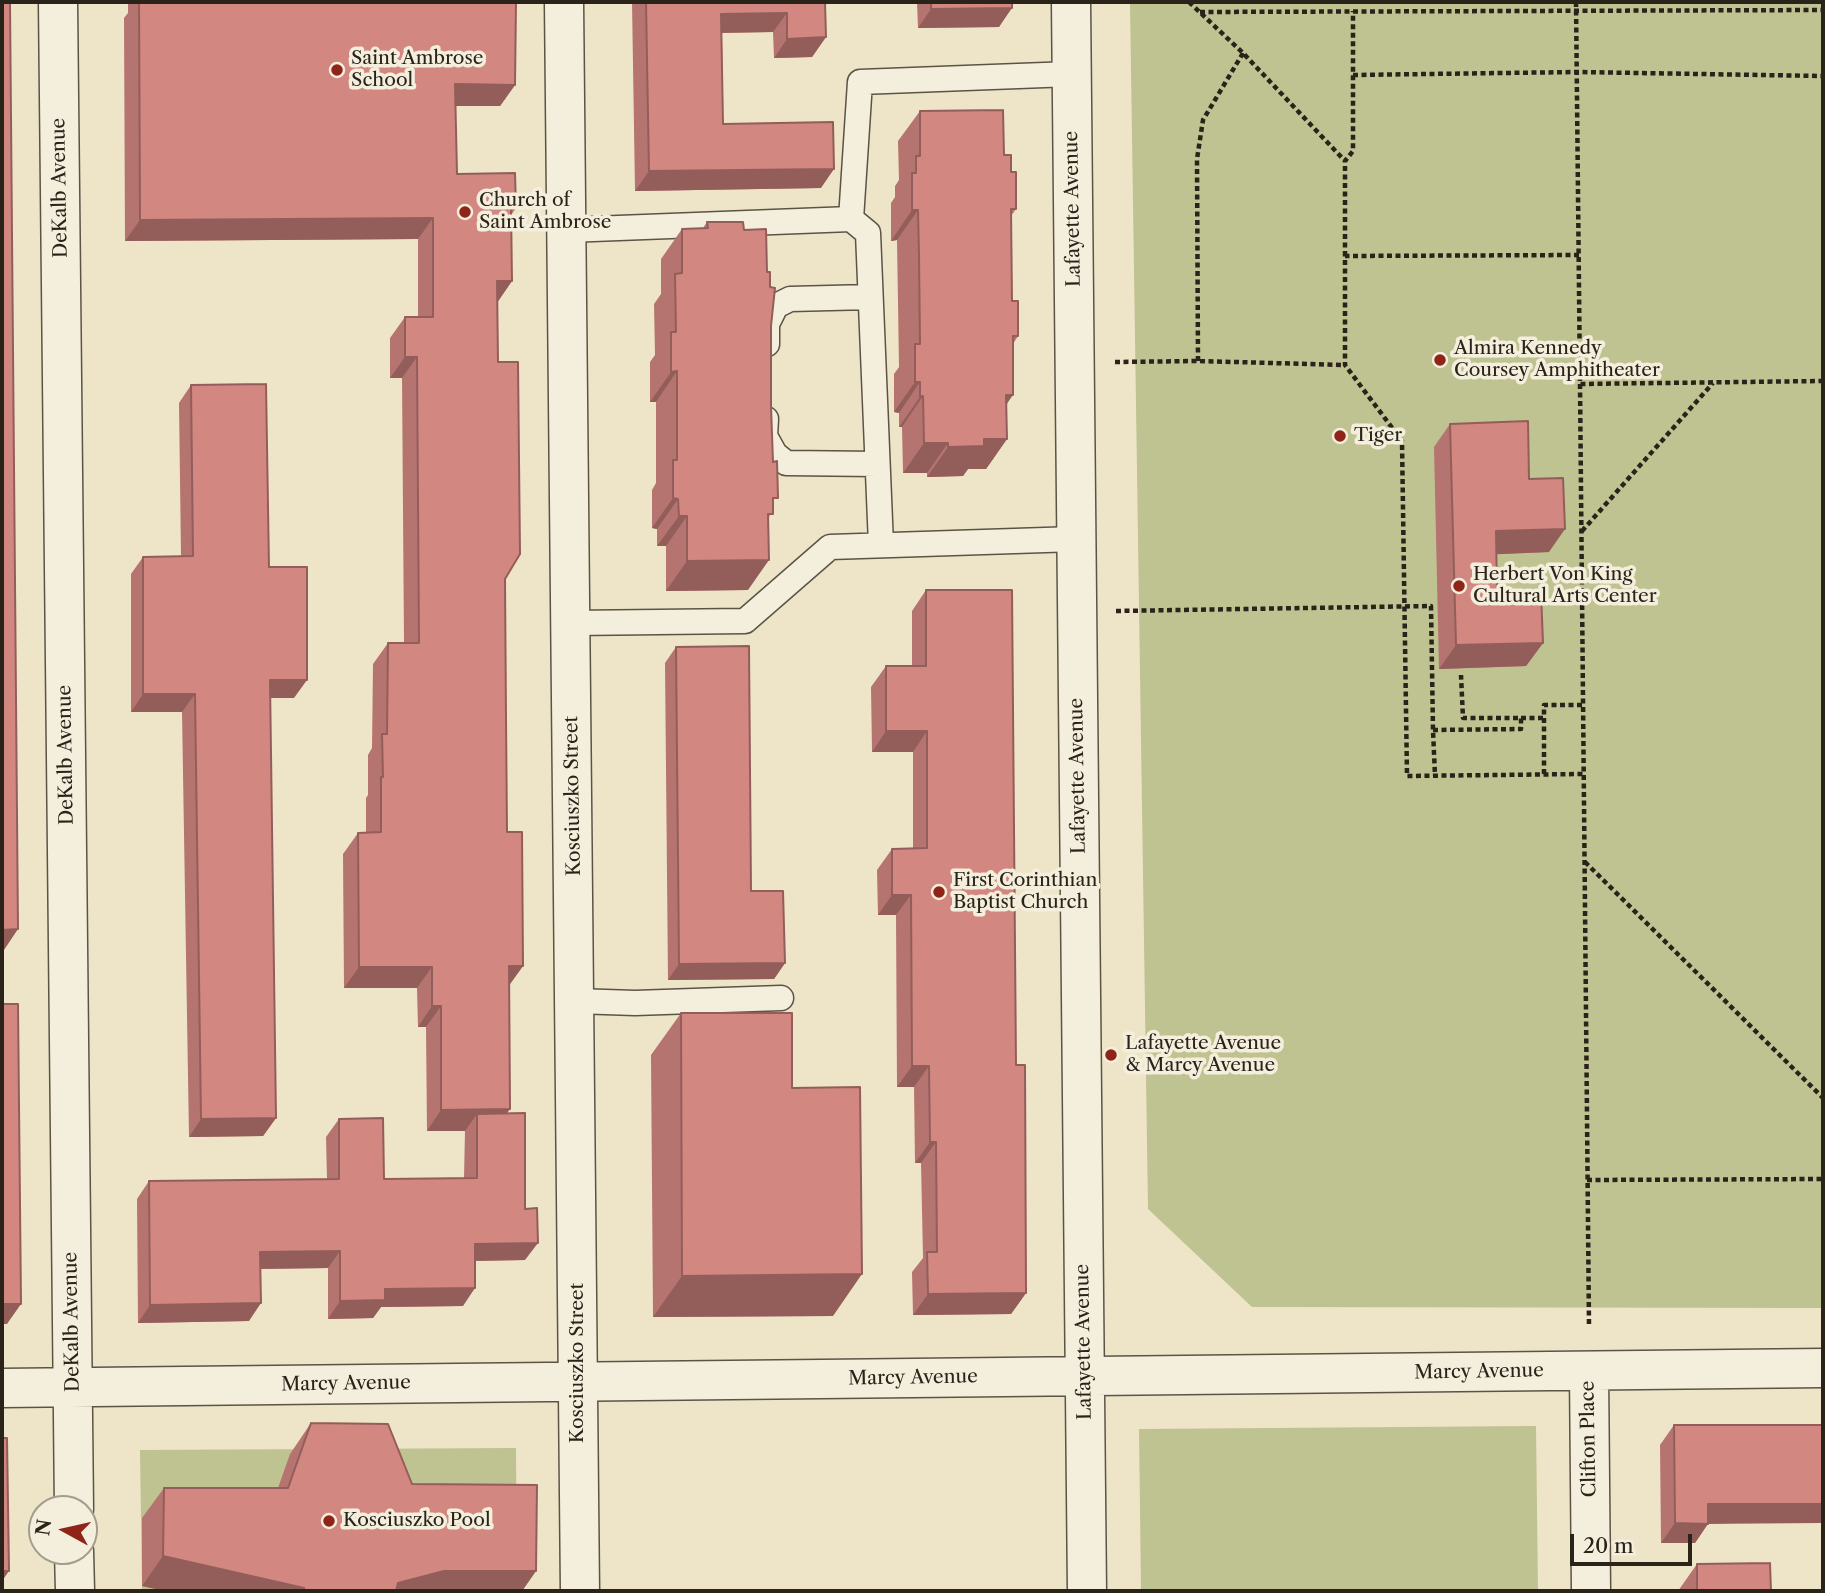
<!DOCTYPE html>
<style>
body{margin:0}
#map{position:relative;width:1825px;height:1593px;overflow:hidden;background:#eee5c9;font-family:"Libre Caslon Text",serif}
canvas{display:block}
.frame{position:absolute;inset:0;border:4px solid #2a231a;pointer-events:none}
.north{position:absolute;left:28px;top:1495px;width:70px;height:70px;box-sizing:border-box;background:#f4eedc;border:2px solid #a39d8e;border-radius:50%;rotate:278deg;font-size:19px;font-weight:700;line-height:28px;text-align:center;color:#2a231a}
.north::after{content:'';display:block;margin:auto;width:24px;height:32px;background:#8f2418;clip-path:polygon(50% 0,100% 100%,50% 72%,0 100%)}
.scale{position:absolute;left:1570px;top:1534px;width:122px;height:32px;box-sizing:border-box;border:4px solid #2a231a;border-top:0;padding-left:9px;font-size:21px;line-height:24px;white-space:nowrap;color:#2a231a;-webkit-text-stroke:5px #f4eedc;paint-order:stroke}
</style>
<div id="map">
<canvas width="1825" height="1593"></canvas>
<div class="frame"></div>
<div class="north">N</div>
<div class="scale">20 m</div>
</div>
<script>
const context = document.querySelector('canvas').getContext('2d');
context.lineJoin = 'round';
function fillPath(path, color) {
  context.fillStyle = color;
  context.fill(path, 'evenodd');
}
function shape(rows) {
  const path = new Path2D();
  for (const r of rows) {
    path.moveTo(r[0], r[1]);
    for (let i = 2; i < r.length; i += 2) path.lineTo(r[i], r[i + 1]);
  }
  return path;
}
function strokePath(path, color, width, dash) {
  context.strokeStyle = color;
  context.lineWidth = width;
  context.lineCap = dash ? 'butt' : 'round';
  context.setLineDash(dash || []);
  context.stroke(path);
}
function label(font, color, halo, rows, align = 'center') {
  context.font = font + ' "Libre Caslon Text",serif';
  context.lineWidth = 7;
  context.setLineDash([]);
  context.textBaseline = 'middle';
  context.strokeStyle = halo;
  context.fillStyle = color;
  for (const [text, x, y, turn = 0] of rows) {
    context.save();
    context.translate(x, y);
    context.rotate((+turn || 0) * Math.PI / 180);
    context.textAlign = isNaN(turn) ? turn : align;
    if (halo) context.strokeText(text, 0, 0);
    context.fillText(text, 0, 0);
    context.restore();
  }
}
const green = shape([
 [1130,2,1823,2,1823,1308,1252,1307,1148,1209],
 [1536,1426,1538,1591,1141,1591,1139,1429],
 [516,1448,517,1591,142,1591,140,1450]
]);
const path = shape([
 [1189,2,1243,53,1345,161],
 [1576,2,1580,384,1823,381],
 [1200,12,1823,10],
 [1353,75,1577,72,1823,76],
 [1579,255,1345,256,1345,365,1402,441,1407,776,1584,774],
 [1345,256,1345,161,1353,151,1353,11],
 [1198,361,1197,159,1203,120,1243,53],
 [1115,362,1198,361,1345,365],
 [1580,384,1589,1326],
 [1582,531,1713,383],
 [1116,611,1431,606,1433,730,1435,776],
 [1521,718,1544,718],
 [1433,730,1521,729,1521,718,1463,718,1461,675],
 [1544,774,1544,705,1583,705],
 [1585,862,1823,1098],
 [1587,1180,1823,1179]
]);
const lane = shape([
 [851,219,868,233,881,545],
 [567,230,851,219,860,82,1071,74],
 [767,344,767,324,776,306,790,299,870,297],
 [766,419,765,436,775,454,786,463,877,464],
 [572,623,745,621,830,547,1076,539],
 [575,1001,635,1003,781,998]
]);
const street = shape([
 [58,2,74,1509],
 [564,2,580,1591],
 [1071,2,1087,1591],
 [1589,1371,1591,1591],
 [2,1388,1823,1368],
 [74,1551,75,1591]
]);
const wall = shape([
 [128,2,516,2,515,85,500,106,455,106,457,174,516,208,511,215,512,281,497,302,498,362,505,579,507,832,523,966,509,985,507,1113,525,1260,475,1261,463,1306,381,1307,373,1318,328,1319,328,1268,261,1269,249,1321,138,1323,137,1199,149,1181,327,1179,326,1137,339,1119,384,1179,464,1178,465,1131,427,1131,426,1027,418,1027,417,988,344,988,343,854,358,833,366,833,366,798,368,795,368,755,372,748,373,664,388,643,404,643,402,378,390,378,390,338,405,317,418,317,418,239,125,241,124,18,128,13],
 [632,2,825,2,826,37,812,57,774,58,773,32,722,33,723,124,821,188,635,191],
 [917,2,1012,2,999,27,918,28],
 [920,111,1004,155,1011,172,1016,209,1011,216,1012,301,1018,336,1013,344,1007,405,1007,439,986,469,968,469,963,476,927,477,927,473,903,473,902,427,899,427,899,413,894,412,894,374,899,367,897,240,891,241,891,203,895,197,895,186,899,180,898,141],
 [707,222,744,230,767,272,771,326,771,406,773,504,748,590,666,591,666,546,657,546,657,529,652,528,652,490,656,483,656,402,650,402,650,362,655,355,654,304,661,294,661,259,682,229,703,228],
 [191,385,269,567,294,698,270,698,276,1118,263,1136,189,1137,182,712,131,712,131,574,143,557,181,556,179,403],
 [1450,424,1529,479,1549,552,1496,554,1497,594,1543,643,1526,666,1439,669,1434,447],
 [926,590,1016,1065,1026,1293,1011,1314,913,1315,912,1272,923,1258,921,1163,915,1163,914,1087,897,1087,896,915,878,915,877,870,892,849,913,848,913,752,872,752,871,687,886,666,912,666,912,611],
 [676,647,751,891,785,963,774,979,668,980,665,663],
 [681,1013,792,1088,833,1316,653,1317,651,1055],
 [311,1423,412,1484,536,1571,522,1591,165,1591,142,1586,142,1518,164,1488,278,1488,290,1454],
 [1674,1425,1708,1523,1695,1543,1661,1543,1660,1445],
 [1697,1564,1771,1591,1678,1591]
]);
const shadedWall = shape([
 [1012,8,999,27,918,28,931,9],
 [787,13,773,32,708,33,721,14],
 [826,37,812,57,774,58,787,39],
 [455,84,515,85,500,106,440,106],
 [834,169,821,188,635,191,649,171],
 [912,210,918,210,897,240,891,241],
 [433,218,418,239,125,241,140,220],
 [497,281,512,281,497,303],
 [405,357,417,357,402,378,390,378],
 [677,371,656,402,650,402,671,372],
 [915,382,920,382,899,413,894,412],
 [1006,395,1013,395,992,425],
 [923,396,902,427,899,427,920,397],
 [984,439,1007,439,986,469,968,469,963,476,927,477,948,447],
 [924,443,948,443,927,473,903,473],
 [673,498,678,499,657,529,652,528],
 [679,516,687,516,666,546,657,546],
 [1565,529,1549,552,1479,555,1496,531],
 [769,560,748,590,666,591,687,561],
 [1543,643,1526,666,1439,669,1456,645],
 [270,680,307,680,294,698,258,698],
 [143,694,195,694,182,712,131,712],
 [886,731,927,731,913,752,872,752],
 [892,895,911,895,896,915,878,915],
 [18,929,4,950,2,950,2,930],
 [785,963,774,979,668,980,679,964],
 [509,966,523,966,508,987],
 [359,967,432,967,417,988,344,988],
 [432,1006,441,1006,426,1027,418,1027],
 [912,1066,929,1066,914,1087,897,1087],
 [510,1109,495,1130,477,1114,465,1131,427,1131,441,1110],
 [276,1118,263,1136,189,1137,201,1119],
 [930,1142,936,1142,921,1163,915,1163],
 [538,1243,525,1260,463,1261,475,1244],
 [340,1251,328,1268,248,1269,260,1252],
 [862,1274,833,1316,653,1317,682,1276],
 [475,1288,463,1306,381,1307,373,1318,328,1319,340,1301,385,1289],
 [1026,1293,1011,1314,913,1315,928,1294],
 [261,1303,249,1321,138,1323,150,1305],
 [2,1304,21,1304,7,1324,2,1324],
 [1708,1504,1823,1504,1823,1523,1695,1524],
 [1675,1523,1708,1524,1695,1543,1661,1543],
 [163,1556,304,1588,302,1591,165,1591,142,1586],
 [2,1571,9,1571,2,1581],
 [444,1571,536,1571,522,1591,392,1591,398,1583]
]);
const building = shape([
 [2,2,10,2,18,929,2,930,2,2],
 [139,2,516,2,515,85,455,84,457,174,515,173,516,208,511,208,512,281,497,281,498,362,518,362,520,554,505,579,506,718,507,832,522,832,523,966,509,966,510,1109,441,1110,441,1006,432,1006,432,967,359,967,358,833,381,832,381,777,383,777,382,734,387,734,388,643,419,643,417,357,405,357,405,317,433,317,433,218,140,220,139,2],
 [646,2,825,2,826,37,787,39,787,13,721,14,723,124,833,122,834,169,649,171,646,2],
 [931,2,1012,2,1012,8,931,9,931,2],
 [1003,110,1004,155,1011,155,1011,172,1016,172,1016,209,1011,209,1012,301,1018,301,1018,336,1013,336,1013,395,1006,395,1007,439,984,439,984,446,948,447,948,443,924,443,923,396,920,397,920,382,915,382,915,344,920,344,919,255,918,210,912,210,912,173,916,173,916,156,920,156,920,111,1003,110],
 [707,222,743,222,744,230,766,229,767,272,770,272,770,287,775,288,771,326,771,406,773,462,777,461,778,498,773,498,773,514,768,514,769,560,687,561,687,516,679,516,678,499,673,498,673,460,677,460,677,371,671,372,671,332,676,332,675,274,682,273,682,229,708,228,707,222],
 [266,384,269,567,307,567,307,680,270,680,276,1118,201,1119,195,694,143,694,143,557,193,556,191,385,266,384],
 [1528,421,1529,479,1563,478,1565,529,1496,531,1497,594,1541,593,1543,643,1456,645,1450,424,1528,421],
 [926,590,1012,590,1016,1065,1025,1065,1026,1293,928,1294,927,1252,937,1252,936,1142,930,1142,929,1066,912,1066,911,895,892,895,892,849,927,848,927,731,886,731,886,666,926,666,926,590],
 [749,646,751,891,783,891,785,963,679,964,676,647,749,646],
 [2,1004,18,1004,21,1304,2,1304,2,1004],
 [681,1013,792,1013,792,1088,860,1087,862,1274,682,1276,681,1013],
 [525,1113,525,1209,537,1208,538,1243,475,1244,475,1288,385,1289,385,1300,340,1301,340,1251,260,1252,261,1303,150,1305,149,1181,339,1179,339,1119,383,1118,384,1179,477,1178,477,1114,525,1113],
 [311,1423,388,1424,412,1484,537,1485,536,1571,444,1571,398,1583,396,1591,305,1591,304,1588,163,1556,164,1488,288,1488,311,1423],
 [1674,1425,1823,1425,1823,1504,1708,1504,1708,1524,1675,1523,1674,1425],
 [2,1438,7,1438,9,1571,2,1571,2,1438],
 [1770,1563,1771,1591,1697,1591,1697,1564,1770,1563]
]);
const markers = [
 [337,70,7,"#8f2418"],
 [465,212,7,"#8f2418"],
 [1440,360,7,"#8f2418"],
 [1340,436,7,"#8f2418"],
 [1459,586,7,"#8f2418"],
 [939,892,7,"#8f2418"],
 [1111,1055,7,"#8f2418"],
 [329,1521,7,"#8f2418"]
];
const poiNames = [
 ["Saint Ambrose",351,59],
 ["School",351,81],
 ["Church of",479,201],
 ["Saint Ambrose",479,223],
 ["Almira Kennedy",1454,349],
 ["Coursey Amphitheater",1454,371],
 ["Tiger",1354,436],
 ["Herbert Von King",1473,575],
 ["Cultural Arts Center",1473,597],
 ["First Corinthian",953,881],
 ["Baptist Church",953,903],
 ["Lafayette Avenue",1125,1044],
 ["& Marcy Avenue",1125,1066],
 ["Kosciuszko Pool",343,1521]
];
const streetNames = [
 ["DeKalb Avenue",60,188,-91],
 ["Lafayette Avenue",1073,209,-91],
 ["DeKalb Avenue",66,755,-91],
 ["Lafayette Avenue",1078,776,-91],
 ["Kosciuszko Street",573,796,-91],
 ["DeKalb Avenue",72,1322,-91],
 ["Lafayette Avenue",1084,1342,-91],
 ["Kosciuszko Street",578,1363,-90],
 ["Marcy Avenue",1479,1372,-1],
 ["Marcy Avenue",913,1378,-1],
 ["Marcy Avenue",346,1384,-1],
 ["Clifton Place",1589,1439,-91]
];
fillPath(green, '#bfc291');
strokePath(lane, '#5b5446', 27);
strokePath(street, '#5b5446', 41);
strokePath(path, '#2a231a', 4.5, [5, 3.5]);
strokePath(lane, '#f4eedc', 24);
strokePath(street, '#f4eedc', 38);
fillPath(wall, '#b5746f');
fillPath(shadedWall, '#935e5a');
fillPath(building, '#d28781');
strokePath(building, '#935e5a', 2);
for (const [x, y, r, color] of markers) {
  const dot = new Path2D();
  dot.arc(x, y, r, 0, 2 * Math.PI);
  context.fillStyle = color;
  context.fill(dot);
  strokePath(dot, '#f4eedc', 2.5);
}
label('19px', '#2a231a', '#f4eedc', poiNames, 'left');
label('19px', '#2a231a', '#f4eedc', streetNames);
</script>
